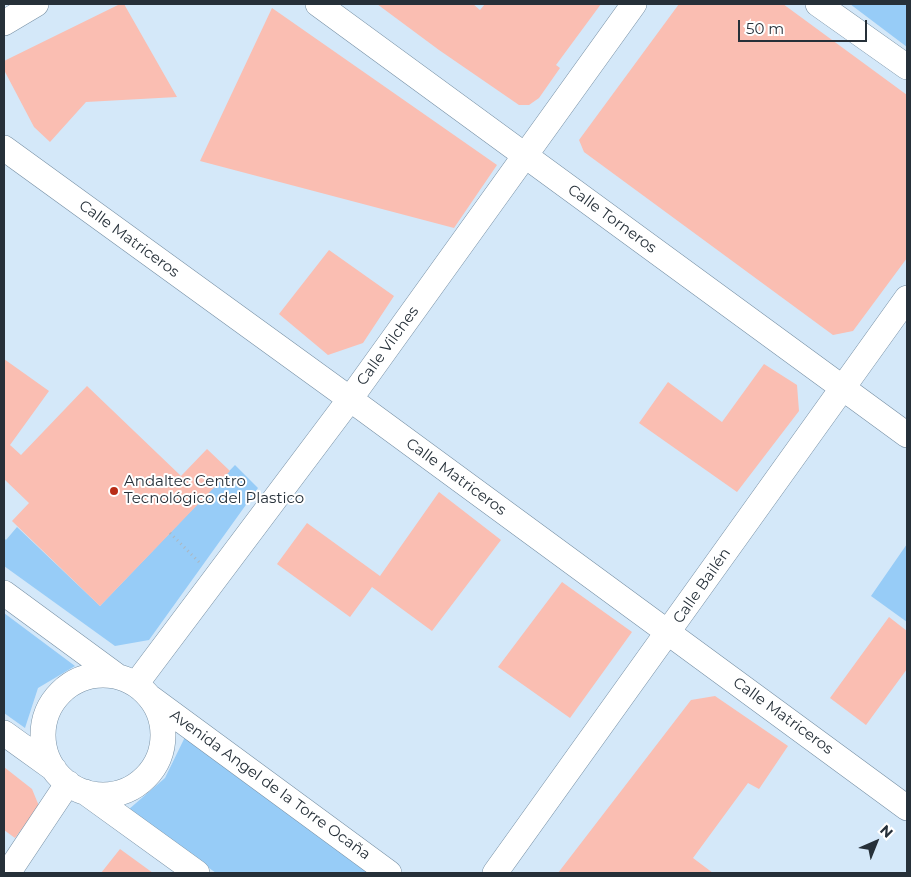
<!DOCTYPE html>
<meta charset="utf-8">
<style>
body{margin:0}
#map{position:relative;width:911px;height:877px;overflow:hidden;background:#e9f4fd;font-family:Montserrat,sans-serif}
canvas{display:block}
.frame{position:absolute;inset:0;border:5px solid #263039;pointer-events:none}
.north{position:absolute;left:851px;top:817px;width:50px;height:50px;-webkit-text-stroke:4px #fff;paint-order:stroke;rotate:44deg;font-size:14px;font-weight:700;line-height:20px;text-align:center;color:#263039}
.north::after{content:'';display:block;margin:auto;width:18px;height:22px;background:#263039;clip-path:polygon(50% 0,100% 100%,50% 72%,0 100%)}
.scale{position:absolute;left:738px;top:20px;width:129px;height:22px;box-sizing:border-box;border:2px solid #263039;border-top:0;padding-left:6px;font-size:15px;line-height:18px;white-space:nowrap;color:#263039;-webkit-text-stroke:4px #fff;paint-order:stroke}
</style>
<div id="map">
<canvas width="911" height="877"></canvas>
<div class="frame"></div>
<div class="north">N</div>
<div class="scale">50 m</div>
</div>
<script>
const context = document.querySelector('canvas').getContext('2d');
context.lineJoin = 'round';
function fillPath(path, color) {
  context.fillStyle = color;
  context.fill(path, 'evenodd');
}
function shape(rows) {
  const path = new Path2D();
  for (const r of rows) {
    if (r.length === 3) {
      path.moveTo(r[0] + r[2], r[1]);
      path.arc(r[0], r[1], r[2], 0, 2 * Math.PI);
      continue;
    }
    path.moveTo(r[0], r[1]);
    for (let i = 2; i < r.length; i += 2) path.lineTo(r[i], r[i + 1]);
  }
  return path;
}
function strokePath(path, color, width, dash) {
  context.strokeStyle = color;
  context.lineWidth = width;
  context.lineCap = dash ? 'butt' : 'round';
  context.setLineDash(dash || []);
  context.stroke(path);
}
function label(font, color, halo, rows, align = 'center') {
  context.font = font + ' Montserrat,sans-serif';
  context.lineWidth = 4;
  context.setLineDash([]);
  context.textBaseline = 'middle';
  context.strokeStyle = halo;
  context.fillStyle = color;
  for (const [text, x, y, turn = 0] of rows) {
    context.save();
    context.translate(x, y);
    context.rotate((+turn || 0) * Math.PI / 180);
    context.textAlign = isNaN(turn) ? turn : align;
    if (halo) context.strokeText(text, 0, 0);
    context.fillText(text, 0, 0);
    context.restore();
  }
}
const built = shape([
 [4,4,907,4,907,873,4,873]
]);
const green = shape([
 [850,4,907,4,907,47],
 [235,465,258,488,149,640,115,646,4,566,4,538,6,540,17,527,100,606],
 [907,544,907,622,871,596],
 [4,613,75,666,38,688,25,728,4,713],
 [185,737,372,873,216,873,128,810,165,778]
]);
const building = shape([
 [120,4,124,4,177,97,86,102,50,142,34,127,4,70,4,61],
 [377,4,473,4,480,10,485,4,601,4,556,65,560,68,539,98,529,105,519,105,439,50],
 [679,4,783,4,907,95,907,258,853,331,833,335,584,152,579,140],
 [272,8,497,165,454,228,200,161],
 [329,250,394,296,363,343,328,355,279,314],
 [4,359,49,391,10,445,21,455,87,386,181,476,207,449,230,471,100,606,12,521,29,503,4,479],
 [764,364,797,385,799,411,737,492,639,423,668,382,722,422],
 [439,492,501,540,432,631,372,587,350,617,277,564,307,523,380,576],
 [562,582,632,632,570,718,498,667],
 [889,617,907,631,907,669,866,725,830,698],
 [715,696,788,746,759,789,748,783,693,858,713,873,558,873,691,700],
 [4,767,32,789,39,806,15,838,4,830],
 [120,849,153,873,101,873]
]);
const path = shape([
 [170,533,201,564]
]);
const minor = shape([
 [318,4,907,435],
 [818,4,907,67],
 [4,23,36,4],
 [4,148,350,399,907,808],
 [4,593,117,676],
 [103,735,60],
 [136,684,350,399,634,4],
 [151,698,389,873],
 [4,733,54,769],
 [85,792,197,873],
 [8,873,68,783],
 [495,873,907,298]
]);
const markers = [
 [114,491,5,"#b82c16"]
];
const streetNames = [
 ["Calle Torneros",612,219,36],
 ["Calle Matriceros",129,239,36],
 ["Calle Vilches",388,346,-54],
 ["Calle Matriceros",456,477,36],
 ["Calle Bailén",702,586,-55],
 ["Calle Matriceros",783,716,36],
 ["Avenida Angel de la Torre Ocaña",270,785,36]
];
const poiNames = [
 ["Andaltec Centro",124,482],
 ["Tecnológico del Plastico",124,499]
];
fillPath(built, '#d4e8f9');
fillPath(green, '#97ccf7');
fillPath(building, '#fabeb2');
strokePath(minor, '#7790a5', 26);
strokePath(path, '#acb6bf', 3, [1, 4]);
strokePath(minor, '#fff', 25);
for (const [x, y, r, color] of markers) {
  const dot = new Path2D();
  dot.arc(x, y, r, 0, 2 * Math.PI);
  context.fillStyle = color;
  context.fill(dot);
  strokePath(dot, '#fff', 2);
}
label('15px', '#263039', '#fff', streetNames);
label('15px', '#263039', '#fff', poiNames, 'left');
</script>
